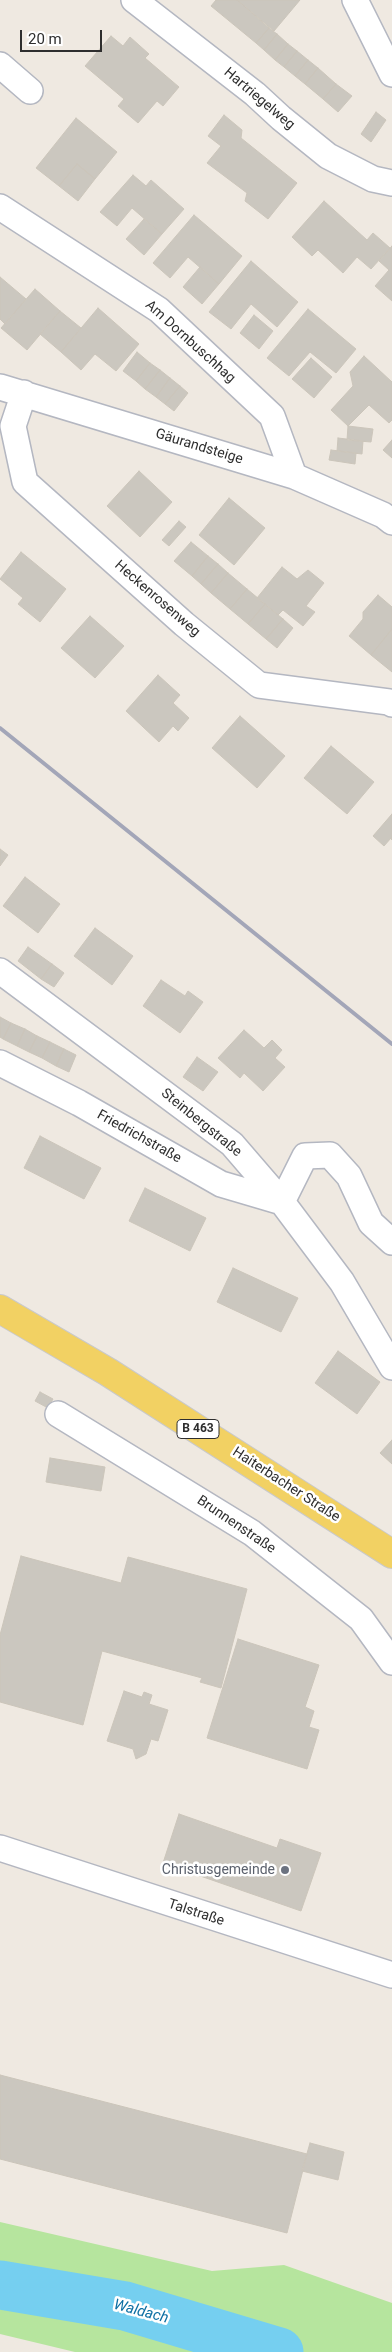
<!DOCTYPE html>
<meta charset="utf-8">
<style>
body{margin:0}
#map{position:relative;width:392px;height:2352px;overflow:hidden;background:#efe9e1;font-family:Roboto,sans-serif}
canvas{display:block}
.scale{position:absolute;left:20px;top:30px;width:82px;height:22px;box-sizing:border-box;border:2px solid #2e2e2e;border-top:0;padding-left:6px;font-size:15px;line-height:18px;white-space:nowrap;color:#2e2e2e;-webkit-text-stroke:4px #fff;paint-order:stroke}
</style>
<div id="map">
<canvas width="392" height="2352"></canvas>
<div class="scale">20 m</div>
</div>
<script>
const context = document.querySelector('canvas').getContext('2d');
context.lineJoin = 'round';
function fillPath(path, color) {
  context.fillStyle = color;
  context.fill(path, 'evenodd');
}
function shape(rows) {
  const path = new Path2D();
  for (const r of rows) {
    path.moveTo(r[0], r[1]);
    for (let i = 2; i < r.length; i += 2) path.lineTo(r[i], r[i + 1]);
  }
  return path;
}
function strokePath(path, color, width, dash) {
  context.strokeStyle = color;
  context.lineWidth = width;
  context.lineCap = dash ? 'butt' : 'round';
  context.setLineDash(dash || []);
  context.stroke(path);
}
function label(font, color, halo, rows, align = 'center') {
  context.font = font + ' Roboto,sans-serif';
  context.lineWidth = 5;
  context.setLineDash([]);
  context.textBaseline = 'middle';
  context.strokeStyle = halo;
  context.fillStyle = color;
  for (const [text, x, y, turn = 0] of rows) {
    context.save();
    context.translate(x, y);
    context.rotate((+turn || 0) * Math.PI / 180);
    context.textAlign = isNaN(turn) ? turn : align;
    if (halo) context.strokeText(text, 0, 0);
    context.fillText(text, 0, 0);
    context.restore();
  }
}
const green = shape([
 [0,2222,212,2271,284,2265,392,2303,392,2352,75,2352,0,2334]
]);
const river = shape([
 [0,2285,125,2306,279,2352]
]);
const building = shape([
 [216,0,237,0,269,28,256,43,211,6,216,0],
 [237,0,300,0,274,31,237,0],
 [269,28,277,34,264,50,256,43,269,28],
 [277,34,288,44,275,60,264,50,277,34],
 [111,36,123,46,130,37,149,54,145,58,179,87,163,106,157,101,138,123,118,106,124,99,85,66,111,36],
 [288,44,297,51,284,67,275,60,288,44],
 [297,51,308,60,295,76,284,67,297,51],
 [308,60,318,68,305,84,295,76,308,60],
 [318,68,336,84,323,99,305,84,318,68],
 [336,84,352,96,338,112,323,99,336,84],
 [376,112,386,120,371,142,361,134,376,112],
 [224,115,242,130,241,138,297,183,268,219,245,201,247,193,207,163,221,146,208,136,224,115],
 [76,118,117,152,95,179,77,164,59,186,36,168,76,118],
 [77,164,95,179,78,201,59,186,77,164],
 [133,175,146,186,151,180,184,209,162,234,132,208,117,226,100,212,133,175],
 [324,201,367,240,373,233,390,248,371,269,357,257,343,273,318,250,312,256,292,237,324,201],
 [194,215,242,256,219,284,188,257,170,278,153,263,194,215],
 [144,219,162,234,144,255,126,239,144,219],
 [392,246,392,301,375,286,389,270,379,261,392,246],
 [251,261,298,302,277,327,251,304,231,329,209,312,251,261],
 [200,267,219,284,202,304,183,287,200,267],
 [0,277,26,299,5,324,0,319,0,277],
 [35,289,60,311,27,350,1,328,35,289],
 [98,308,139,344,116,371,95,354,81,370,61,352,98,308],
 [308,309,356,349,336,373,310,352,289,376,267,358,308,309],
 [60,311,81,328,61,352,40,334,60,311],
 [254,315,273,331,259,349,240,333,254,315],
 [137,352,150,363,136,381,123,371,137,352],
 [364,356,392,382,392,420,389,423,369,405,348,426,331,410,353,386,350,372,364,356],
 [311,358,332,377,314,398,292,379,311,358],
 [150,363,160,370,145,389,136,381,150,363],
 [160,370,170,378,156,397,145,389,160,370],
 [170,378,180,386,165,404,156,397,170,378],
 [180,386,188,393,174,411,165,404,180,386],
 [348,426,373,429,371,442,347,440,348,426],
 [338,438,363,441,362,454,337,451,338,438],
 [392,440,392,458,383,450,392,440],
 [331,450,356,453,355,464,329,460,331,450],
 [139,471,172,502,140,537,107,506,139,471],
 [229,498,265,528,234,565,199,535,229,498],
 [179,521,186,527,169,546,162,540,179,521],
 [191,542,208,556,192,576,174,561,191,542],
 [21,552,66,589,40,622,18,604,23,598,0,579,21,552],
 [208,556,218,564,201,584,192,576,208,556],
 [218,564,228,573,211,593,201,584,218,564],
 [282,567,297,579,308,570,324,583,306,606,315,612,303,626,283,610,278,615,257,598,282,567],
 [228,573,247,589,230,609,211,593,228,573],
 [247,589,265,604,248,624,230,609,247,589],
 [378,595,392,607,392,629,371,655,349,636,363,619,363,612,378,595],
 [265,604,283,619,266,639,248,624,265,604],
 [90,616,124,646,95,678,61,648,90,616],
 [283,619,293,628,277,648,266,639,283,619],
 [392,629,392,672,371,655,392,629],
 [158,675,180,695,173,703,189,718,178,731,173,726,159,742,126,711,158,675],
 [240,716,285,756,257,788,212,748,240,716],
 [331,746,374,782,347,814,304,778,331,746],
 [392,814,392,840,391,838,384,846,373,836,392,814],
 [0,849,8,855,0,866,0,849],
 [25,877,60,904,38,933,3,906,25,877],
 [95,928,133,956,112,985,74,956,95,928],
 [28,947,52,964,41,979,18,961,28,947],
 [52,964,64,973,54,987,41,979,52,964],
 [161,980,185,996,188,991,203,1002,180,1033,143,1006,161,980],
 [0,1017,11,1023,3,1039,0,1037,0,1017],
 [11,1023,25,1029,17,1046,3,1039,11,1023],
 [25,1029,37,1036,29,1052,17,1046,25,1029],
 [244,1030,264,1048,272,1040,282,1050,275,1058,285,1067,263,1091,244,1073,240,1078,218,1058,244,1030],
 [37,1036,50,1042,42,1058,29,1052,37,1036],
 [50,1042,64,1049,56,1066,42,1058,50,1042],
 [64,1049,76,1055,69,1072,56,1066,64,1049],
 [197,1057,218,1072,203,1091,183,1077,197,1057],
 [40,1136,101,1168,84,1199,24,1168,40,1136],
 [145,1188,206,1218,190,1251,129,1221,145,1188],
 [233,1268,298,1298,281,1332,217,1302,233,1268],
 [338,1351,380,1382,357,1414,315,1383,338,1351],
 [40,1392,53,1399,48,1408,35,1401,40,1392],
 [392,1440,392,1464,380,1453,392,1440],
 [50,1458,105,1467,101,1491,46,1482,50,1458],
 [21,1556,121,1583,128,1557,247,1589,221,1688,200,1682,202,1678,102,1651,83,1725,0,1702,0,1635,21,1556],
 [238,1639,319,1665,305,1707,314,1711,309,1727,319,1730,307,1769,207,1738,238,1639],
 [124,1691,142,1697,144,1692,152,1695,149,1704,168,1710,158,1741,151,1739,146,1754,136,1759,133,1749,107,1741,124,1691],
 [179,1814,277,1848,280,1839,321,1853,301,1911,163,1863,179,1814],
 [0,2075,307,2154,287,2233,0,2159,0,2075],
 [310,2143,344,2152,338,2180,302,2171,310,2143]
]);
const minor = shape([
 [134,0,255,94,281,118,328,156,373,179,392,183],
 [355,0,392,74],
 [0,65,30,91],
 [0,207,159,310,272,416,294,476],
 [0,387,294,476,383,515,392,522],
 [24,393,13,426,25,482,184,624,259,685,389,702,392,704],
 [0,971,232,1144,282,1202,342,1282,392,1367],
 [0,1063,79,1103,221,1184,282,1202],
 [282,1202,305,1156,330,1155,349,1176,371,1223,392,1242],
 [58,1414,252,1533,361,1619,392,1662],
 [0,1848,392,1975]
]);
const primary = shape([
 [0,1309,108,1372,392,1554]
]);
const rail = shape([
 [0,728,392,1044]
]);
const markers = [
 [285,1870,5,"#6b7280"]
];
const shields = [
 [198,1429,42]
];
const shieldNames = [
 ["B 463",198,1429]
];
const streetNames = [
 ["Hartriegelweg",259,99,40],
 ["Am Dornbuschhag",190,342,42],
 ["Gäurandsteige",199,447,17],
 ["Heckenrosenweg",157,599,41],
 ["Steinbergstraße",201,1123,39],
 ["Friedrichstraße",139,1137,29],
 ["Haiterbacher Straße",286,1485,33],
 ["Brunnenstraße",236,1525,34],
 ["Talstraße",196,1913,18]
];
const worshipNames = [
 ["Christusgemeinde",275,1870]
];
const waterNames = [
 ["Waldach",141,2312,15]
];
fillPath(green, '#b6e59e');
strokePath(river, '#75cff0', 49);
fillPath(building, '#cbc7bf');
strokePath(building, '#cbc5ba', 1);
strokePath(minor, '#b4b7c1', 28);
strokePath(primary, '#c9c9c9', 30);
strokePath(minor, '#fff', 25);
strokePath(primary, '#f2d163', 28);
strokePath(rail, '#a3a6b8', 4);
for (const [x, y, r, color] of markers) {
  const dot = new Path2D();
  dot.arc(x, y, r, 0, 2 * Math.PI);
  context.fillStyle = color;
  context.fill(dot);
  strokePath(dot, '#fff', 2);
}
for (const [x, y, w] of shields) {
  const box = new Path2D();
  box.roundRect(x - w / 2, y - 9.5, w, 19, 4);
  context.fillStyle = '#fff';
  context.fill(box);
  strokePath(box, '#2e2e2e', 1);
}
label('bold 12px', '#2e2e2e', null, shieldNames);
label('14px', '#2e2e2e', '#fff', streetNames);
label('14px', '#5b616d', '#fff', worshipNames, 'right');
label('italic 15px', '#0d6fa3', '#fff', waterNames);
</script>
